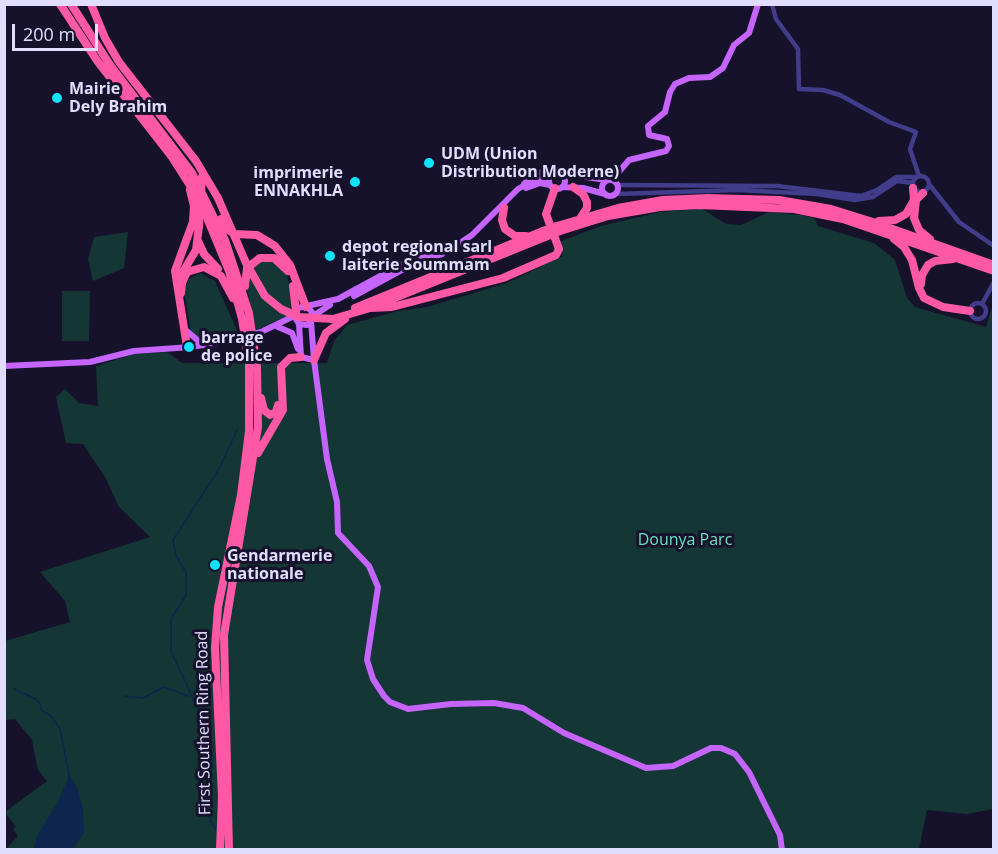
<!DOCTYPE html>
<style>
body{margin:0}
#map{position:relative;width:998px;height:854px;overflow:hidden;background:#16122c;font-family:"Open Sans",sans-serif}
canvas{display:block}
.frame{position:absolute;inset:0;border:6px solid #e1ddff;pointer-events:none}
.scale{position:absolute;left:12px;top:24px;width:86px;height:27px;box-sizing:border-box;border:3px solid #e1ddff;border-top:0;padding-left:8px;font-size:18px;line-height:21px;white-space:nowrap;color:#e1ddff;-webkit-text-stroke:4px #16122c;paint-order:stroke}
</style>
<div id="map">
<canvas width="998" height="854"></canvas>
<div class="frame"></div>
<div class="scale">200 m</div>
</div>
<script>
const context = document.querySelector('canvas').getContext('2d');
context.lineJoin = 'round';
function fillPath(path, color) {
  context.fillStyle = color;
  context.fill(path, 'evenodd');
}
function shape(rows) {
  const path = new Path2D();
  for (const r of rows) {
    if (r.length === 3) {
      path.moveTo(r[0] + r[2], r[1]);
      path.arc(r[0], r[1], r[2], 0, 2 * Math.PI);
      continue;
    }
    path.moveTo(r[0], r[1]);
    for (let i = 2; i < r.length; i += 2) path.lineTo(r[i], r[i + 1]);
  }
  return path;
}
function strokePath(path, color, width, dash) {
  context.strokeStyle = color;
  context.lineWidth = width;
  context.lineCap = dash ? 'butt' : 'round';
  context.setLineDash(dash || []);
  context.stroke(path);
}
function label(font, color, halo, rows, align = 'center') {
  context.font = font + ' "Open Sans",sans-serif';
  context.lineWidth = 6;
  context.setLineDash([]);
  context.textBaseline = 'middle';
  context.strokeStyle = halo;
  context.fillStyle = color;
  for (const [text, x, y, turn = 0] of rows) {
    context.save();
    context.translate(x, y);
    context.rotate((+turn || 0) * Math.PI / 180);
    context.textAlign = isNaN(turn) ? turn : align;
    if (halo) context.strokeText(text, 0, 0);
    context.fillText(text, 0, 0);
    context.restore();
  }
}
const green = shape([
 [702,209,726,224,741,225,769,212,801,215,814,218,818,226,874,243,895,260,907,298,915,307,986,327,993,304,993,809,967,814,927,810,919,849,5,850,18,836,13,829,16,827,5,812,47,781,38,770,32,740,15,719,5,720,5,641,70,622,65,601,40,572,150,537,119,507,105,477,83,444,66,443,56,397,65,389,79,403,98,406,96,366,135,354,167,352,182,363,327,363,334,341,347,325,398,311,427,307,507,283,563,256,559,242,601,226,660,212],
 [128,232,124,268,93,281,88,259,94,237],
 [271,260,286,272,293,299,291,314,256,330,247,289,254,262],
 [200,273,215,281,239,335,203,342,191,332,184,291,189,279],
 [62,291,90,291,89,341,62,341]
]);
const water = shape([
 [69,775,76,785,83,808,84,833,73,849,34,849,37,836,59,800]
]);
const stream = shape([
 [14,689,36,699,41,705,41,710,51,716,60,729,69,775],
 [125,696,143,698,164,687,188,696],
 [216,830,208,816,210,802,200,714,171,651,171,619,186,595,186,572,176,556,173,540,219,469,237,430]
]);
const minor = shape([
 [772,4,776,19,798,49,799,89,823,90,840,95,889,122,916,132,910,149,919,176],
 [921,184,8],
 [929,184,959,222,994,246],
 [618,185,777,186,861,196,877,190,896,177,917,177],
 [616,194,737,190,817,194,855,200,873,197,897,181,913,183],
 [978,311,8],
 [982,304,994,282]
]);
const major = shape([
 [560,173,606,180],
 [557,181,8],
 [610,188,8],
 [612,180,629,160,666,151,669,146,667,139,649,135,648,126,665,112,670,92,675,84,689,78,710,77,723,68,734,45,749,33,758,4],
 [524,184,535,173,557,171],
 [562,187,583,188,605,194],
 [526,188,540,183,550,185],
 [354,296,420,260,442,254],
 [308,308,312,312,311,321,307,325,299,324,294,316,298,308,338,299,419,255,457,245,472,235,518,189,530,182,551,176],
 [313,316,330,305],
 [311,321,314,360,327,459,337,502,338,533,369,566,378,587,367,660,373,679,384,696,390,702,408,709,451,704,494,703,523,708,564,733,646,768,673,766,711,748,721,748,735,754,749,772,780,835,782,850],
 [299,324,301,357,314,360],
 [278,327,292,333,298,349],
 [188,332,203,345],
 [261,332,294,316],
 [4,366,90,362,134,351,191,347,237,339]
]);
const highway = shape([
 [60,4,98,62,172,157,200,201,229,271,242,319,249,364,249,431,241,495,218,607,215,648,222,797,220,850],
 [71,4,110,65,192,173,225,240,249,313,257,367,258,427,224,635,229,850],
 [91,4,105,38,119,62,196,161,218,198],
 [573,187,583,194,587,202,587,208,581,217],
 [923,193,916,200,914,218,919,230,930,239],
 [504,208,502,220,505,229,515,236,526,236],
 [221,219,227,229,234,234,257,235,275,246,290,265,306,307],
 [879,221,895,220,906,214,914,200,913,188],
 [557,226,618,208,663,200,708,198,779,200,831,209,873,222,994,265],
 [560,231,608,216,660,207,700,205,794,209,843,219,994,271],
 [894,239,904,247,912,260,919,288,924,298,943,307,970,311],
 [198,241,204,254,218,269],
 [178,280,196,250,199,226],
 [921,284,922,275,928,265,935,261,953,259],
 [245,286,247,268,260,258,274,258,288,271],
 [293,286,296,311],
 [181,293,182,283,187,272,204,267,221,276,233,298],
 [355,308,543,231],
 [370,308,392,307,503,278,556,255,559,249,546,214,555,188],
 [333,319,370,308,545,237],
 [187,347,175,271,193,222,194,206,190,190],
 [314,360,326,333,345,319],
 [261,398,264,410,270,415,276,412,278,405],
 [258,453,283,410,281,367,290,358,301,357]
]);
const majorBridge = shape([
 [237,339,261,332]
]);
const highwayBridge = shape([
 [218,198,246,263,265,296,281,309,299,317,333,319],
 [199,226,202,177],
 [543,231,557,226],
 [545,237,560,231]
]);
const markers = [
 [57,98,6,"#0ae2fe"],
 [429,163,6,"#0ae2fe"],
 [355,182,6,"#0ae2fe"],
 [330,256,6,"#0ae2fe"],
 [189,347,6,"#0ae2fe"],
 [215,565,6,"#0ae2fe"]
];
const poiNames = [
 ["Mairie",69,89],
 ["Dely Brahim",69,107],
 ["UDM (Union",441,154],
 ["Distribution Moderne)",441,172],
 ["imprimerie",343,173,"right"],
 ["ENNAKHLA",343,191,"right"],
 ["depot regional sarl",342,247],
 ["laiterie Soummam",342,265],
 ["barrage",201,338],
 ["de police",201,356],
 ["Gendarmerie",227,556],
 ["nationale",227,574]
];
const parkNames = [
 ["Dounya Parc",685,540]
];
const streetNames = [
 ["First Southern Ring Road",204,723,-91]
];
fillPath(green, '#143635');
fillPath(water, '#0d254f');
strokePath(stream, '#0d254f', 1.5);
strokePath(minor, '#413d8a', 4.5);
strokePath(major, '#c664fe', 6);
strokePath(highway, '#fe58a6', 8);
strokePath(majorBridge, '#c664fe', 6);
strokePath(highwayBridge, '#fe58a6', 8);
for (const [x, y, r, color] of markers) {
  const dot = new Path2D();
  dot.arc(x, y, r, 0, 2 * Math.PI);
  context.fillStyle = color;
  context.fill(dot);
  strokePath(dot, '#16122c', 2);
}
label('bold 16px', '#e1ddff', '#16122c', poiNames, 'left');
label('16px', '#67e1c4', '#16122c', parkNames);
label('16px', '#e1ddff', '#16122c', streetNames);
</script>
